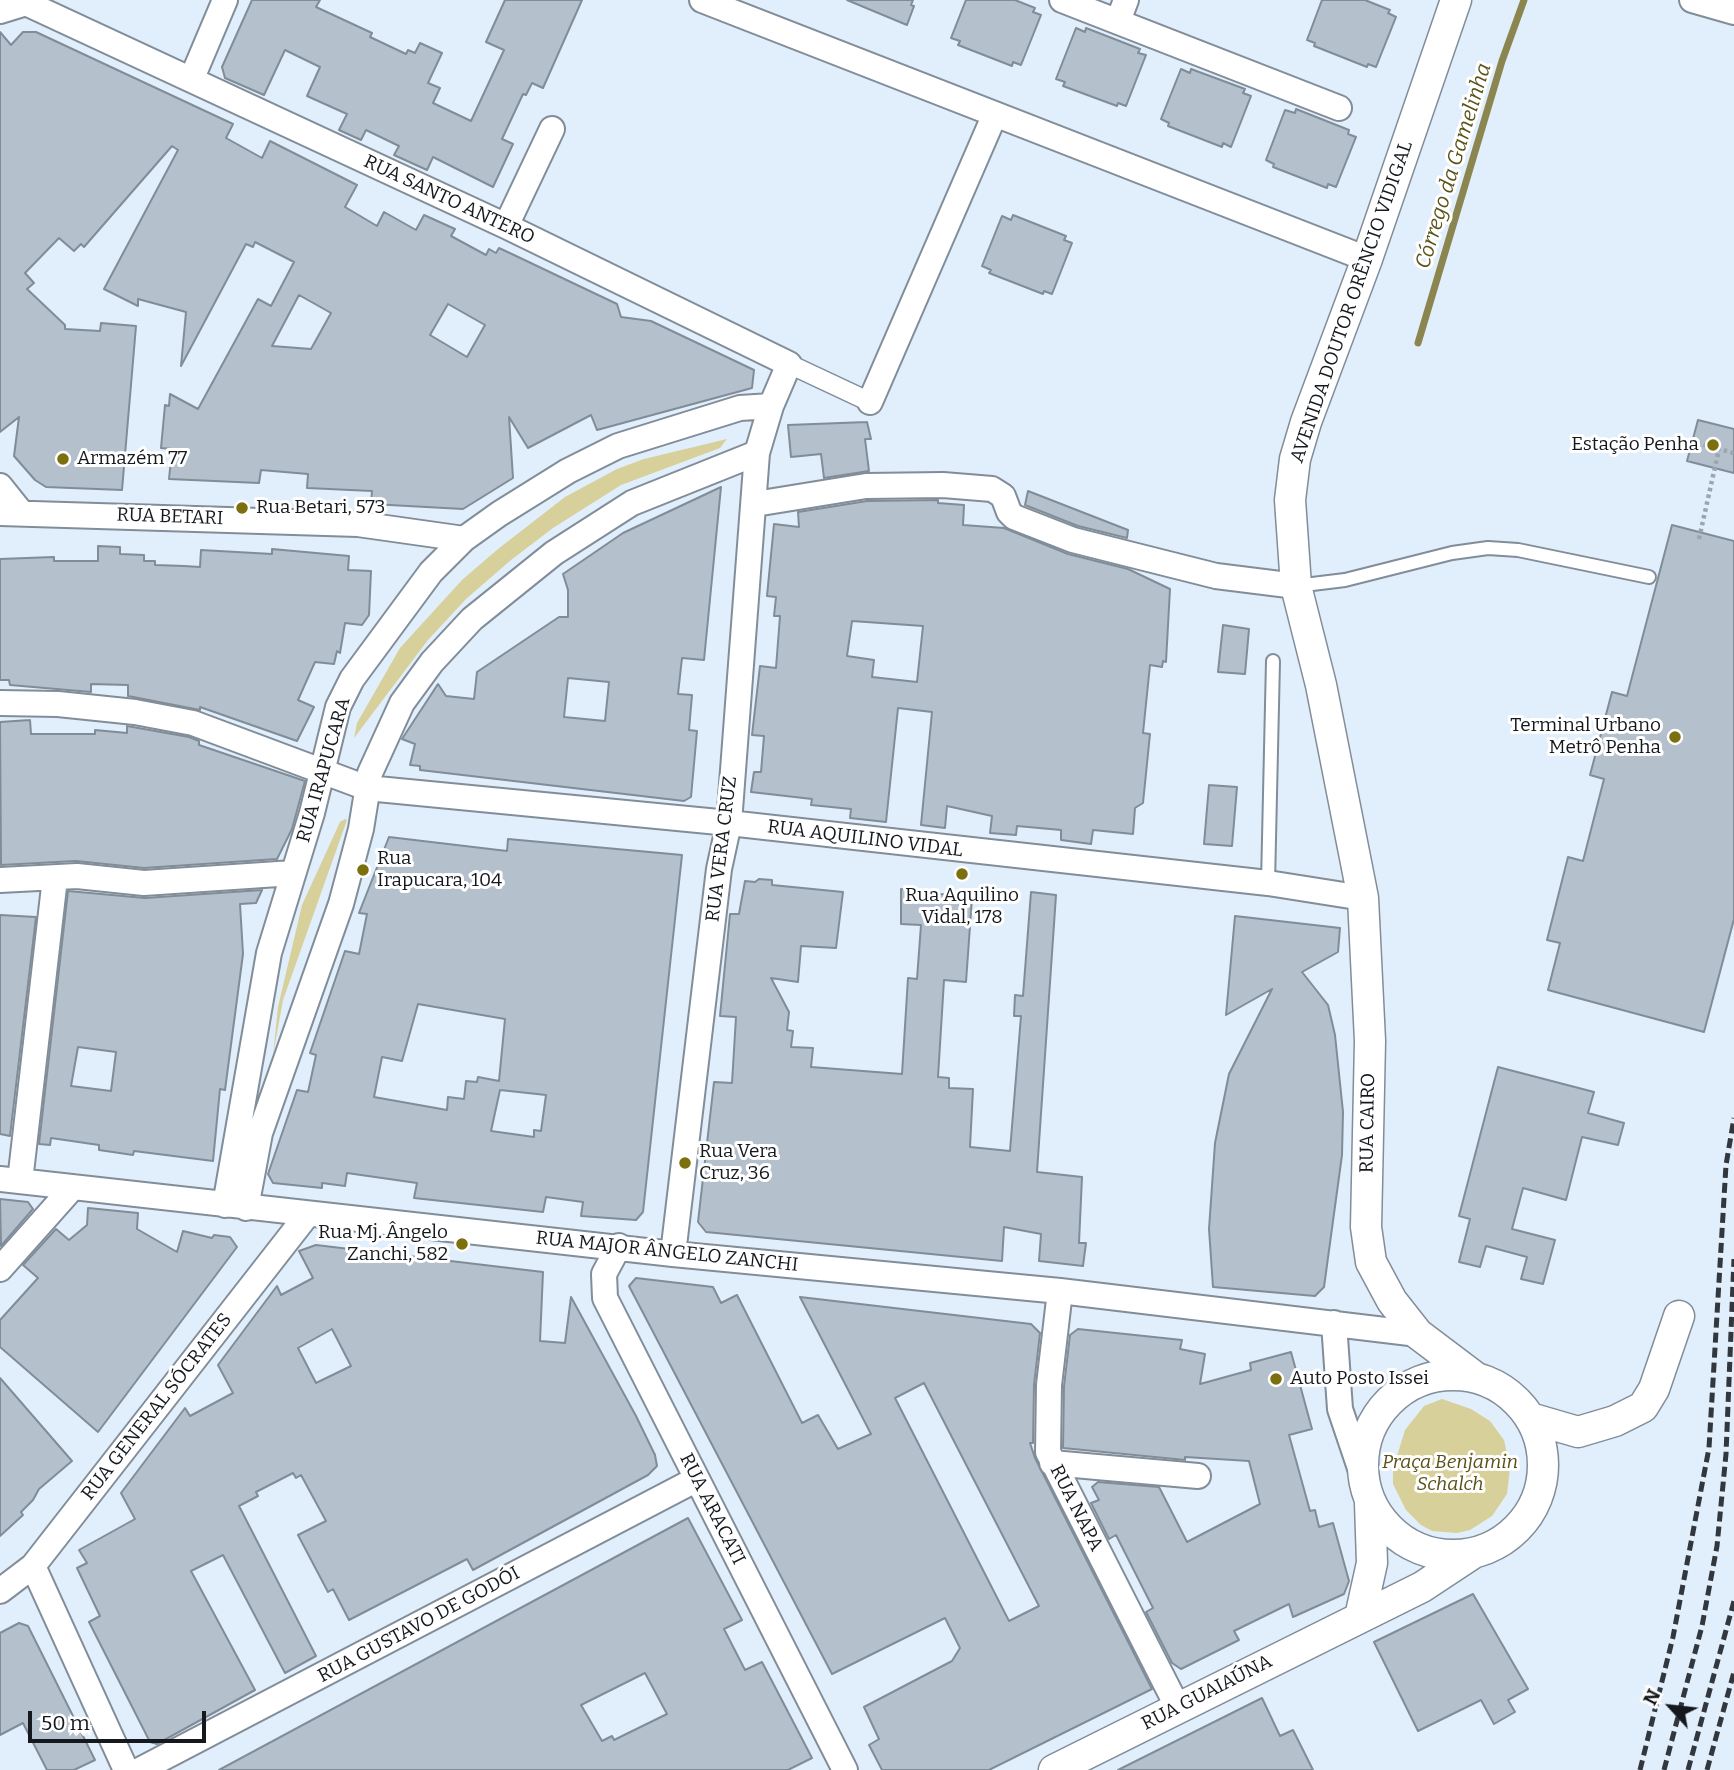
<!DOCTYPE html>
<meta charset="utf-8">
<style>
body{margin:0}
#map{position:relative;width:1734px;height:1770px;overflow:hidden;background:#e1eefb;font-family:Bitter,serif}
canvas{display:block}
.north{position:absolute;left:1636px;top:1672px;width:70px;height:70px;-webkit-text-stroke:5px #fff;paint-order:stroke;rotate:297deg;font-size:19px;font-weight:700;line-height:28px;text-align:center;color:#15191e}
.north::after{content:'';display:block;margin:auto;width:24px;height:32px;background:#15191e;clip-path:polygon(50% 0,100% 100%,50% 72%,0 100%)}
.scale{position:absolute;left:28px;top:1711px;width:178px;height:32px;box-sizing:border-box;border:4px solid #15191e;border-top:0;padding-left:9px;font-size:21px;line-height:24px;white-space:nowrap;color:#15191e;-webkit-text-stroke:5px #fff;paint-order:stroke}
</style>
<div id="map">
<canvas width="1734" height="1770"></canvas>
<div class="north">N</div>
<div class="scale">50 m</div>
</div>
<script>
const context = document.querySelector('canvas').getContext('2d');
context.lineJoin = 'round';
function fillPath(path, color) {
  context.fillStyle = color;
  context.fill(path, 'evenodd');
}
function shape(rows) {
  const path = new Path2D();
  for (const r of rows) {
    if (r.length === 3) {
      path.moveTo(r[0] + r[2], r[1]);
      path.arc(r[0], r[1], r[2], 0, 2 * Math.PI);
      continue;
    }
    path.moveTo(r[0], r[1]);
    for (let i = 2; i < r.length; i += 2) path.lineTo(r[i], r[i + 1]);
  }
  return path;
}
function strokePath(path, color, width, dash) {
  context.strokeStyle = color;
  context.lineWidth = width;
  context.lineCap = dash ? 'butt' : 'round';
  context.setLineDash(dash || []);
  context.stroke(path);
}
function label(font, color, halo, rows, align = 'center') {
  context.font = font + ' Bitter,serif';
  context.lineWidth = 6;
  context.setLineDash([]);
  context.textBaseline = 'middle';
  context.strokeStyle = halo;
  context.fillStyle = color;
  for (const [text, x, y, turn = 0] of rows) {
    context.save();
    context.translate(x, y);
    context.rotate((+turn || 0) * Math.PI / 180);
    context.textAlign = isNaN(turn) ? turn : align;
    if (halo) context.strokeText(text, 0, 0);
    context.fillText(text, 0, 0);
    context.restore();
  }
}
const green = shape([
 [727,439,720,448,621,485,553,528,511,560,466,599,428,640,354,738,357,723,400,648,462,580,498,549,565,497,617,469,644,459],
 [345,819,347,820,283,1000,273,1055,278,1007,302,905,340,822],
 [1442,1399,1471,1409,1490,1421,1504,1440,1510,1468,1507,1494,1492,1516,1470,1530,1457,1533,1432,1531,1421,1525,1406,1510,1393,1484,1393,1469,1405,1430,1424,1406]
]);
const stream = shape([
 [1418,343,1502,61,1524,0]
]);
const building = shape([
 [252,0,320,0,316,7,372,33,370,37,406,54,408,50,415,53,420,43,442,53,428,83,440,88,433,103,471,121,504,50,486,42,505,0,582,0,543,88,532,83,526,95,523,94,502,139,513,144,493,187,433,157,427,170,394,155,399,146,366,130,361,140,339,130,347,114,307,96,320,67,285,50,264,95,225,78,222,67,252,0],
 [847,0,913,0,911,5,914,6,907,25,847,0],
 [966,0,1015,0,1035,8,1033,12,1041,15,1021,65,1013,62,1012,66,958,45,960,41,951,38,966,0],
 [1322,0,1365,0,1390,10,1388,13,1396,17,1376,67,1368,64,1367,67,1314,46,1315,43,1307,40,1322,0],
 [1076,28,1085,32,1086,28,1140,49,1138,53,1146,55,1126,106,1118,103,1117,106,1063,86,1065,82,1056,79,1076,28],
 [0,32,11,45,23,32,36,32,233,124,226,138,262,158,270,141,357,185,345,207,377,226,384,212,416,230,424,215,455,229,451,236,486,255,489,249,496,253,499,248,514,255,617,304,621,317,651,321,754,370,752,388,597,430,591,415,528,448,509,417,513,478,463,509,371,504,372,491,307,488,308,474,261,470,259,483,169,479,172,449,161,448,165,405,169,406,170,394,198,409,258,299,271,306,294,262,255,242,253,247,246,244,181,366,186,312,138,299,138,306,104,289,178,150,172,146,84,247,81,244,74,251,59,238,25,273,34,283,27,289,65,325,65,329,100,331,101,323,136,326,122,490,46,487,35,480,14,456,19,417,0,432,0,32],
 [299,295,331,313,311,349,272,346,299,295],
 [448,304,485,325,467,357,430,335,448,304],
 [1181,69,1190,73,1191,69,1245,89,1243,93,1251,96,1231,147,1223,143,1222,147,1168,126,1169,123,1161,119,1181,69],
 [1296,109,1349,130,1348,134,1356,137,1336,187,1328,184,1327,188,1273,167,1274,164,1266,160,1285,110,1295,113,1296,109],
 [1013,215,1066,236,1064,240,1072,243,1052,294,1044,291,1043,294,989,273,991,270,982,266,1002,216,1011,220,1013,215],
 [1698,420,1734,429,1734,473,1687,461,1698,420],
 [867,422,871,439,865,439,869,471,824,478,821,454,791,457,788,425,867,422],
 [721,487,704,660,682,658,678,694,692,695,689,730,697,731,691,797,684,801,420,770,420,766,410,765,415,744,402,739,438,684,446,696,474,699,477,672,559,617,568,617,568,590,563,574,623,533,721,487],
 [568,678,609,682,605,721,564,717,568,678],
 [1028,491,1128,530,1127,538,1078,526,1025,505,1028,491],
 [938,500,938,503,964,505,963,525,1004,528,1068,554,1128,569,1170,589,1166,662,1163,661,1162,667,1150,665,1143,733,1150,734,1143,803,1135,808,1133,834,1093,830,1091,844,1061,840,1061,830,1017,826,1016,835,990,833,992,816,947,806,945,828,921,825,932,712,898,708,886,822,850,818,851,809,811,805,812,799,751,792,754,772,761,772,764,736,752,735,760,666,776,668,780,616,774,616,776,597,767,596,774,524,799,527,798,512,867,501,938,500],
 [852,621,923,626,917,682,872,677,874,660,847,656,852,621],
 [1672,525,1734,541,1734,919,1704,1032,1548,990,1560,943,1547,940,1568,857,1583,861,1604,779,1590,775,1612,692,1627,696,1672,525],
 [98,546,120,547,120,554,144,555,144,561,155,561,155,565,184,566,200,567,201,550,272,554,272,549,349,556,348,570,371,571,369,615,362,625,345,623,340,653,337,651,334,664,315,662,298,700,314,707,297,741,200,707,200,710,128,696,128,685,91,684,91,692,10,685,9,680,0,680,0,559,54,557,54,561,98,561,98,546],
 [1223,625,1249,629,1245,674,1218,672,1223,625],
 [30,720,31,734,95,734,95,730,127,733,127,726,189,737,199,741,199,745,305,781,292,829,277,859,144,868,76,861,1,865,0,722,30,720],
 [1209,785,1237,787,1232,846,1204,844,1209,785],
 [389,837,507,851,508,839,682,855,643,1212,636,1220,581,1216,583,1202,546,1197,543,1212,414,1198,417,1183,347,1173,345,1186,322,1183,322,1188,273,1183,268,1174,297,1090,308,1092,316,1055,310,1053,345,951,359,954,367,914,359,913,389,837],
 [418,1004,505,1019,499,1081,478,1077,477,1082,466,1081,464,1099,448,1097,447,1110,374,1097,382,1057,402,1061,418,1004],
 [500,1090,546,1095,541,1131,534,1130,534,1137,491,1131,500,1090],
 [759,879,772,880,772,885,843,892,836,948,801,946,798,982,771,978,789,1012,787,1030,793,1031,791,1047,813,1048,811,1067,902,1074,908,978,917,979,921,925,901,924,901,889,972,898,966,982,944,980,938,1077,949,1078,949,1088,973,1089,970,1147,1010,1151,1021,1016,1014,1016,1015,995,1023,996,1031,892,1056,895,1037,1172,1082,1177,1079,1243,1086,1243,1083,1266,1039,1261,1041,1234,1004,1227,1002,1261,706,1232,698,1222,714,1082,732,1083,736,1017,720,1016,730,914,739,914,745,881,755,882,759,879],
 [262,890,256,903,240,904,243,954,225,1090,220,1089,213,1161,134,1151,133,1155,99,1150,99,1145,51,1138,50,1145,39,1144,68,891,145,898,262,890],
 [78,1047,116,1052,111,1091,71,1086,78,1047],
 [0,915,36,917,10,1136,0,1134,0,915],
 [1235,916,1340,928,1338,952,1302,972,1328,1005,1335,1035,1343,1112,1342,1155,1324,1287,1315,1296,1213,1287,1209,1229,1215,1143,1229,1074,1272,989,1226,1015,1235,916],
 [1498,1067,1594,1092,1588,1113,1624,1123,1618,1145,1582,1137,1566,1200,1523,1188,1512,1229,1555,1240,1543,1284,1521,1279,1527,1257,1486,1246,1480,1267,1459,1262,1470,1219,1459,1216,1498,1067],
 [0,1199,28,1202,33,1209,1,1246,0,1199],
 [88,1208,138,1213,137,1229,177,1252,183,1231,212,1238,214,1235,230,1237,237,1247,98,1432,0,1347,0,1320,38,1278,23,1265,56,1229,69,1240,87,1225,88,1208],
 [316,1245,543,1272,540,1341,565,1343,571,1297,636,1416,655,1455,657,1466,648,1475,473,1570,467,1559,349,1620,333,1589,328,1592,298,1535,326,1521,301,1475,296,1478,293,1473,256,1492,258,1496,239,1506,316,1656,285,1673,223,1555,191,1571,255,1690,157,1744,150,1742,89,1622,100,1616,77,1568,87,1563,79,1550,135,1519,121,1493,185,1408,190,1416,233,1393,218,1365,277,1286,281,1295,313,1278,299,1251,316,1245],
 [332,1329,351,1366,316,1383,298,1348,332,1329],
 [636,1278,713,1287,721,1303,737,1295,802,1423,818,1415,838,1449,871,1434,800,1297,1031,1324,1040,1333,1034,1385,1033,1443,1030,1443,1035,1458,1152,1689,989,1770,882,1770,869,1745,879,1739,864,1707,952,1661,960,1648,945,1618,832,1674,629,1286,636,1278],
 [924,1383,1039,1606,1009,1621,895,1398,924,1383],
 [1078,1329,1182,1340,1180,1349,1205,1354,1200,1384,1251,1370,1250,1363,1291,1352,1312,1429,1289,1435,1310,1511,1315,1510,1319,1527,1333,1523,1349,1581,1344,1594,1293,1617,1289,1604,1234,1631,1239,1640,1181,1669,1172,1663,1146,1612,1153,1608,1116,1535,1109,1539,1091,1503,1099,1500,1092,1487,1098,1482,1159,1487,1187,1542,1260,1504,1249,1461,1185,1457,1185,1460,1063,1448,1064,1386,1070,1335,1078,1329],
 [0,1378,72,1461,39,1489,33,1500,21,1512,23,1515,0,1536,0,1378],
 [688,1518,742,1620,724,1629,745,1670,762,1662,812,1758,788,1770,219,1770,688,1518],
 [645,1673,667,1714,614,1740,612,1736,602,1741,581,1705,645,1673],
 [1473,1594,1528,1689,1508,1700,1515,1712,1494,1724,1481,1700,1418,1731,1374,1642,1473,1594],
 [19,1623,28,1626,95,1760,74,1770,47,1770,23,1723,0,1735,0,1633,19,1623],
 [1262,1698,1280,1736,1293,1730,1313,1770,1118,1770,1262,1698]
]);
const path = shape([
 [1690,441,1734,453],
 [1699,539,1719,449]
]);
const service = shape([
 [1296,586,1345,580,1452,553,1488,548,1518,550,1649,577],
 [1268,883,1273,661]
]);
const pedestrian = shape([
 [789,364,870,402]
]);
const minor = shape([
 [702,0,1367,259],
 [1062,0,1339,108],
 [1692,0,1734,12],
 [26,3,506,226,789,364,771,406,757,453,729,823,719,869,673,1254],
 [0,11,26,3],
 [1118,21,1126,0],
 [192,78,225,0],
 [506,226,552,129],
 [870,402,995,114],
 [0,486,20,511],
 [755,504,866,486,943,485,992,489,1003,496,1009,512,1014,517,1073,540,1216,576,1296,586],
 [0,513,358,524,464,539],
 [0,703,58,704,135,712,193,723,367,788,729,823,1268,883,1363,898],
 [0,880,77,876,144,883,293,873],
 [0,1179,673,1254,1060,1291,1418,1334],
 [20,1181,55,878],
 [225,1205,269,953,312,813,338,707,352,679,431,572,464,539,499,514,568,471,618,446,740,408,771,406],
 [246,1208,260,1133,341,904,361,829,370,773,402,703,432,662,472,619,554,553,632,503,757,453],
 [619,1246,604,1274,605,1298,845,1770],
 [0,1269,73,1187],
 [1060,1291,1049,1385,1048,1452,1178,1708],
 [1334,1323,1340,1409,1363,1477],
 [1052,1463,1198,1476],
 [33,1566,126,1770],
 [0,1591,33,1566,307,1215],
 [140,1770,697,1479]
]);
const tertiary = shape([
 [1456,0,1367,259,1306,422,1295,459,1290,500,1296,586,1321,685,1363,898,1370,1041,1366,1227,1371,1262,1392,1301,1418,1334,1475,1377],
 [1453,1465,90],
 [1530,1418,1578,1432,1615,1421,1643,1407,1654,1389,1679,1316],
 [1360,1617,1372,1563,1370,1503],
 [1054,1770,1422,1587,1472,1554]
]);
const rail = shape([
 [1640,1770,1673,1637,1709,1448,1726,1165,1734,1118],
 [1664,1770,1702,1626,1717,1546,1726,1454,1734,1259],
 [1688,1770,1734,1601],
 [1707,1770,1734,1672]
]);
const markers = [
 [1713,445,7,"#7b6f0e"],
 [63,459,7,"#7b6f0e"],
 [242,508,7,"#7b6f0e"],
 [1675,737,7,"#7b6f0e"],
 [363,870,7,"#7b6f0e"],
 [962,874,7,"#7b6f0e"],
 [685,1163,7,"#7b6f0e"],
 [462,1244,7,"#7b6f0e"],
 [1276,1379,7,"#7b6f0e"]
];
const streetNames = [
 ["RUA SANTO ANTERO",449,200,25],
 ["AVENIDA DOUTOR ORÊNCIO VIDIGAL",1352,302,-71],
 ["RUA BETARI",170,517,2],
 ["RUA IRAPUCARA",324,770,-74],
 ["RUA AQUILINO VIDAL",865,839,7],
 ["RUA VERA CRUZ",722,849,-83],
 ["RUA CAIRO",1368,1123,-89],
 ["RUA MAJOR ÂNGELO ZANCHI",667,1252,6],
 ["RUA GENERAL SÓCRATES",157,1407,-52],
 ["RUA NAPA",1076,1508,63],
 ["RUA ARACATI",712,1509,63],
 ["RUA GUSTAVO DE GODÓI",419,1625,-28],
 ["RUA GUAIAÚNA",1207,1693,-27]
];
const poiNames = [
 ["Estação Penha",1699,445,"right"],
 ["Armazém 77",77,459],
 ["Rua Betari, 573",256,508],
 ["Terminal Urbano",1661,726,"right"],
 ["Metrô Penha",1661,748,"right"],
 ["Rua",377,859],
 ["Irapucara, 104",377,881],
 ["Rua Aquilino",962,896,"center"],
 ["Vidal, 178",962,918,"center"],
 ["Rua Vera",699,1152],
 ["Cruz, 36",699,1174],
 ["Rua Mj. Ângelo",448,1233,"right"],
 ["Zanchi, 582",448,1255,"right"],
 ["Auto Posto Issei",1290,1379]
];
const parkNames = [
 ["Praça Benjamin",1450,1463],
 ["Schalch",1450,1485]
];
const waterNames = [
 ["Córrego da Gamelinha",1454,166,-73]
];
fillPath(green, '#d7d09a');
strokePath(stream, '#8b8550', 7);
fillPath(building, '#b4c0cc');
strokePath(building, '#808c97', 2);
strokePath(service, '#818d99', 16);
strokePath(pedestrian, '#818d99', 21);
strokePath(minor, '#818d99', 28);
strokePath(tertiary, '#818d99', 33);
strokePath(path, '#9ba5af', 4.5, [3.5, 3.5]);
strokePath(service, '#fff', 12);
strokePath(pedestrian, '#fff', 18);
strokePath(minor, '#fff', 24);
strokePath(tertiary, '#fff', 30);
strokePath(rail, '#31373d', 5, [10, 5]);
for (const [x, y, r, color] of markers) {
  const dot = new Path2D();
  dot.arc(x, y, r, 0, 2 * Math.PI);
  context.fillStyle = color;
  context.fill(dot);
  strokePath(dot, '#fff', 2.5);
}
label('19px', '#15191e', '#fff', streetNames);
label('19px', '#15191e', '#fff', poiNames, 'left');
label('italic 19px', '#585015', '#fff', parkNames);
label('italic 21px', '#5a5318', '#fff', waterNames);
</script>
